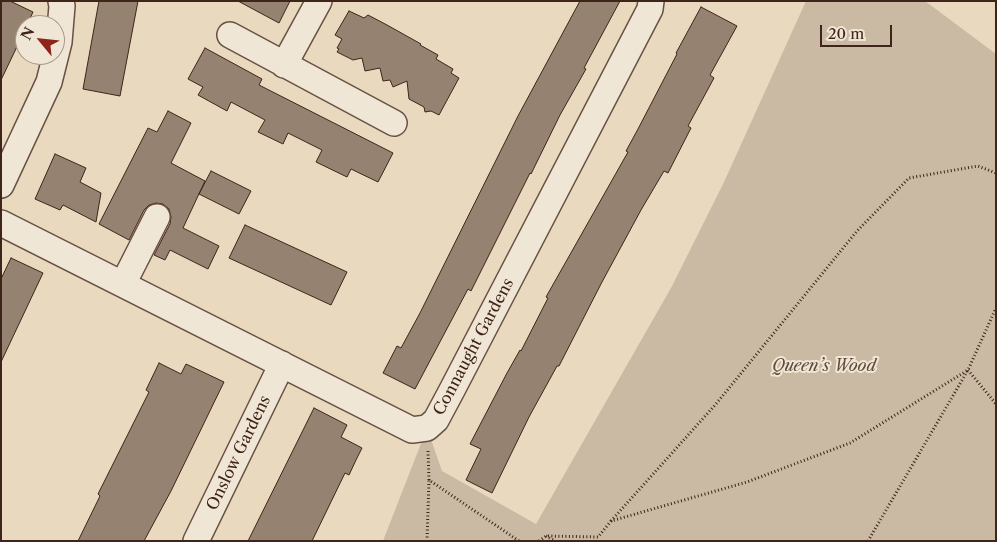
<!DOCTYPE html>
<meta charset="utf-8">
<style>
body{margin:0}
#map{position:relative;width:997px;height:542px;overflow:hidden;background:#e8d9bf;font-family:"Libre Caslon Text",serif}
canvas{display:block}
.frame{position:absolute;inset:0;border:2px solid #3e241a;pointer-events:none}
.north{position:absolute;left:15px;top:15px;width:50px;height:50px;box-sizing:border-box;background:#f0e6d5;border:1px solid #a9988a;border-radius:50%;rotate:298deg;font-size:14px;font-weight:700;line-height:20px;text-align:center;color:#3e241a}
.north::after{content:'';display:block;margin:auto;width:18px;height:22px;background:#8f2418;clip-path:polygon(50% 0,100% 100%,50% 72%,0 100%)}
.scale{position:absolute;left:820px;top:25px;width:72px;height:22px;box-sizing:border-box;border:2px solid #3e241a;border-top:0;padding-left:6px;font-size:15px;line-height:18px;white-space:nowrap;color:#3e241a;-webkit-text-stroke:4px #f0e6d5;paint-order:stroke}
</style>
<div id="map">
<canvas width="997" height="542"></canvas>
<div class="frame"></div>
<div class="north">N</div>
<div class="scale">20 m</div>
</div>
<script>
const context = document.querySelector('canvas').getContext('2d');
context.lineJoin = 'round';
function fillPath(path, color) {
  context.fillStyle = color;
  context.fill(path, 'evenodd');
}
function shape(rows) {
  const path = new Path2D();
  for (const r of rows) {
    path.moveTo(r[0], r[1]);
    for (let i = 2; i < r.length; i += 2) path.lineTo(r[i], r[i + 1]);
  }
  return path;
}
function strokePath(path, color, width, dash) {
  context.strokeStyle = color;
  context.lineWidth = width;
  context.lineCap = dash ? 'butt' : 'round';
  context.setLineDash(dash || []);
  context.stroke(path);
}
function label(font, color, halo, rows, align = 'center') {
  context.font = font + ' "Libre Caslon Text",serif';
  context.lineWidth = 4;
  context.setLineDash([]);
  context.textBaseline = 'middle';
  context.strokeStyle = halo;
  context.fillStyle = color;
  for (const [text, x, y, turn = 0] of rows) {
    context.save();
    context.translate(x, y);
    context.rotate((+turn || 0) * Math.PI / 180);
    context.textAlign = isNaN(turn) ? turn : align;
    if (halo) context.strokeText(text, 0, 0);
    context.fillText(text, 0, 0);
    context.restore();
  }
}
const green = shape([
 [806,1,925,1,996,54,996,541,383,541,427,428,442,471,536,524,671,288,724,182]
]);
const building = shape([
 [1,1,10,1,33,12,27,25,25,25,25,30,1,80,1,1],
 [99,1,138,1,120,96,83,89,99,1],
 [238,1,290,1,279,23,238,1],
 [580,1,620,1,584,68,586,69,560,115,531,174,530,173,471,291,468,289,415,389,383,373,397,346,401,348,420,313,518,116,580,1],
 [701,7,737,26,710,75,714,78,688,126,691,128,668,173,664,171,641,210,602,282,559,366,557,366,529,417,492,493,466,480,481,449,470,444,507,373,520,350,521,351,548,298,546,297,628,152,626,151,638,129,677,54,676,53,701,7],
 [349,11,364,18,368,15,387,25,421,44,420,45,438,55,436,59,453,69,451,73,459,78,439,115,431,111,425,112,424,107,409,99,407,81,393,87,390,80,383,81,380,68,365,71,362,58,353,60,337,52,339,49,337,48,342,39,335,35,349,11],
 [205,48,262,79,259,85,393,153,378,182,351,169,347,177,316,162,322,150,288,133,283,144,258,132,265,120,231,102,227,111,198,95,203,87,188,79,205,48],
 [168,111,191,123,171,163,205,181,183,228,219,246,208,269,170,250,165,260,154,255,170,224,171,217,169,209,163,204,156,203,149,205,144,210,129,240,99,224,148,128,157,132,168,111],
 [55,154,86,168,80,182,101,193,96,222,63,205,60,210,35,199,55,154],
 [211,171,251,191,239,214,199,194,211,171],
 [245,225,347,272,331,305,229,258,245,225],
 [11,258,43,273,1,362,1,279,11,258],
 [159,363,181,374,186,364,224,382,171,491,144,541,78,541,100,496,98,494,149,392,146,390,159,363],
 [314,408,347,425,341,437,362,448,356,460,349,475,345,473,312,541,248,541,314,408]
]);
const path = shape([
 [968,370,996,404],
 [428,451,429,480,519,541],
 [611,521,716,404,857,231,909,178,978,166,996,173],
 [546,536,555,541],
 [427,541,429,480],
 [539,541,546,536,598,537,611,521,747,482,850,443,968,370],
 [868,541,968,370,996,308]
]);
const minor = shape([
 [230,35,394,123],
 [284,65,319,1],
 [1,185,49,82,59,42,62,6,61,1],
 [1,223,412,430,427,428,436,420,452,390,650,9,651,1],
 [123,284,157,217],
 [196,541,282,364]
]);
const streetNames = [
 ["Connaught Gardens",474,347,-62],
 ["Onslow Gardens",239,453,-64]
];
const parkNames = [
 ["Queen’s Wood",824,366]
];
fillPath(green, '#cbbaa3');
fillPath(building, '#968270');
strokePath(building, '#3e241a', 1);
strokePath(minor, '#685143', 28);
strokePath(path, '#3e241a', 3, [1, 2.5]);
strokePath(minor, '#f0e6d5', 25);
label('16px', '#3e241a', '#f0e6d5', streetNames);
label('italic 16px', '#614a3c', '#f0e6d5', parkNames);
</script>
